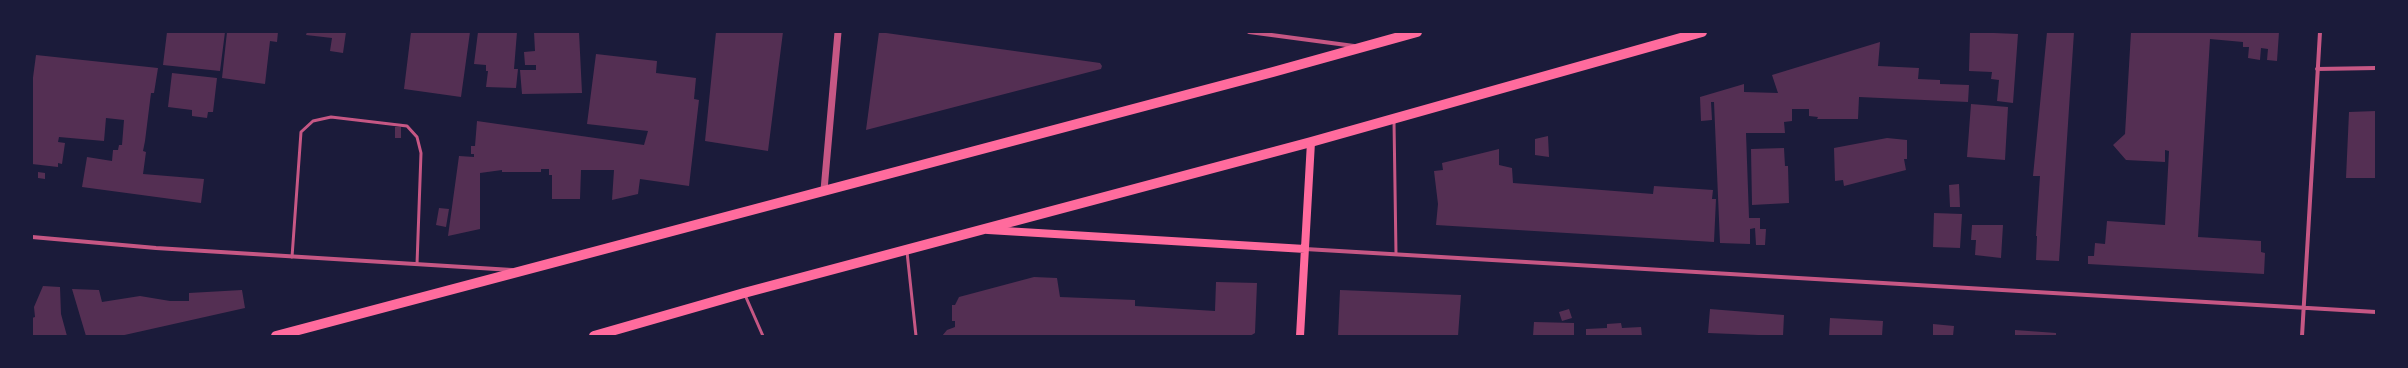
<!DOCTYPE html>
<style>
body{margin:0}
#map{position:relative;width:2408px;height:368px;overflow:hidden;background:#1b1b3a;font-family:"Exo 2",sans-serif}
canvas{display:block}
.frame{position:absolute;inset:0;border:33px solid #1b1b3a;pointer-events:none}
</style>
<div id="map">
<canvas width="2408" height="368"></canvas>
<div class="frame"></div>
</div>
<script>
const context = document.querySelector('canvas').getContext('2d');
context.lineJoin = 'round';
function fillPath(path, color) {
  context.fillStyle = color;
  context.fill(path, 'evenodd');
}
function shape(rows) {
  const path = new Path2D();
  for (const r of rows) {
    path.moveTo(r[0], r[1]);
    for (let i = 2; i < r.length; i += 2) path.lineTo(r[i], r[i + 1]);
  }
  return path;
}
function strokePath(path, color, width, dash) {
  context.strokeStyle = color;
  context.lineWidth = width;
  context.lineCap = dash ? 'butt' : 'round';
  context.setLineDash(dash || []);
  context.stroke(path);
}
const building = shape([
 [167,32,225,32,220,71,163,65],
 [227,32,278,32,277,42,270,41,265,84,222,78],
 [307,32,346,32,343,53,330,51,332,38,306,35],
 [411,32,470,32,461,97,404,89],
 [478,32,517,32,514,69,518,69,516,88,486,87,488,71,486,71,486,65,474,64],
 [534,32,579,32,582,93,522,94,520,70,536,70,536,65,525,65,524,52,535,51],
 [716,32,783,32,768,151,705,141],
 [879,32,1100,63,1102,66,1101,69,866,130],
 [1970,32,2018,34,2013,103,1997,101,1999,80,1991,79,1992,72,1969,71],
 [2047,32,2074,32,2059,261,2036,260,2037,236,2036,236,2040,176,2033,176],
 [2131,32,2279,32,2277,61,2267,60,2268,49,2261,48,2260,60,2248,58,2249,47,2243,47,2243,42,2210,39,2198,237,2261,241,2261,252,2265,253,2264,274,2088,264,2088,256,2094,256,2095,243,2105,244,2107,221,2165,225,2169,151,2165,150,2165,162,2126,160,2113,145,2125,134],
 [1880,42,1878,66,1919,68,1918,79,1940,80,1940,84,1969,85,1968,102,1859,97,1858,119,1817,119,1818,117,1809,116,1809,109,1792,109,1792,121,1784,122,1785,133,1746,133,1749,218,1760,218,1760,229,1766,229,1765,245,1756,245,1755,228,1750,229,1750,244,1720,243,1714,102,1711,102,1712,120,1701,121,1700,97,1744,84,1744,92,1778,93,1772,75],
 [596,54,657,61,656,73,696,78,694,99,699,100,689,186,640,179,638,194,612,200,614,170,581,170,580,199,552,199,552,175,549,175,549,169,541,169,541,172,502,172,502,170,480,173,480,229,448,236,459,156,474,157,474,154,471,154,471,146,475,146,477,121,644,145,648,131,587,124],
 [36,55,158,68,154,93,151,93,145,141,143,151,146,152,143,174,204,179,201,203,82,187,87,157,112,161,113,150,118,150,119,145,122,145,124,120,106,118,104,141,59,137,58,142,65,143,62,164,58,163,58,167,32,164,32,85],
 [172,73,217,78,213,112,208,112,207,118,192,116,192,110,168,107],
 [1971,104,2008,107,2005,160,1967,157],
 [2376,111,2376,178,2346,178,2349,112],
 [395,127,401,127,401,138,395,138],
 [1548,136,1549,157,1535,155,1535,139],
 [1887,138,1907,140,1907,159,1904,159,1906,170,1844,186,1843,180,1835,181,1834,148],
 [1784,148,1785,166,1788,166,1789,203,1752,205,1751,149],
 [1499,149,1499,165,1512,168,1513,183,1653,194,1654,186,1713,190,1712,199,1716,199,1714,242,1436,225,1438,204,1434,171,1443,170,1442,163],
 [38,172,45,173,45,179,38,178],
 [1959,184,1960,207,1950,207,1949,185],
 [439,208,449,209,446,227,436,225],
 [1934,213,1962,214,1960,248,1933,247],
 [1972,225,2003,225,2001,258,1975,255,1976,240,1971,240],
 [1034,277,1057,278,1060,297,1135,300,1135,306,1215,311,1216,282,1257,283,1255,333,1250,336,942,336,947,330,955,327,955,321,952,321,952,305,955,305,959,297],
 [43,286,60,287,61,314,67,336,32,336,32,318,35,317,34,307],
 [72,289,99,290,102,302,140,296,170,301,189,301,189,293,242,290,245,308,120,336,86,336],
 [1340,290,1461,295,1458,336,1338,336],
 [1569,309,1572,318,1562,321,1559,312],
 [1710,309,1784,315,1783,336,1708,333],
 [1830,318,1883,321,1882,336,1829,336],
 [1534,322,1574,323,1574,336,1533,336],
 [1621,323,1622,328,1641,327,1642,336,1586,336,1586,329,1607,328,1607,324],
 [1933,324,1954,326,1953,336,1933,336],
 [2015,330,2056,333,2056,336,2015,336]
]);
const service = shape([
 [1394,121,1396,254],
 [907,252,916,336],
 [292,257,301,132,313,121,331,117,407,126,417,137,421,153,417,264],
 [745,295,763,336]
]);
const minor = shape([
 [1249,32,1354,46],
 [2317,69,2376,68],
 [32,237,156,248,512,270],
 [1305,249,2376,312],
 [2302,336,2320,32]
]);
const tertiary = shape([
 [824,190,838,32]
]);
const secondary = shape([
 [988,230,1305,249],
 [1300,336,1311,142]
]);
const primary = shape([
 [276,336,1273,72,1417,32],
 [594,336,744,293,1311,142,1702,32]
]);
fillPath(building, '#542f53');
strokePath(service, '#c65784', 3);
strokePath(minor, '#c65784', 4);
strokePath(tertiary, '#c65784', 7);
strokePath(secondary, '#ff6b9d', 8);
strokePath(primary, '#ff6b9d', 10);
</script>
